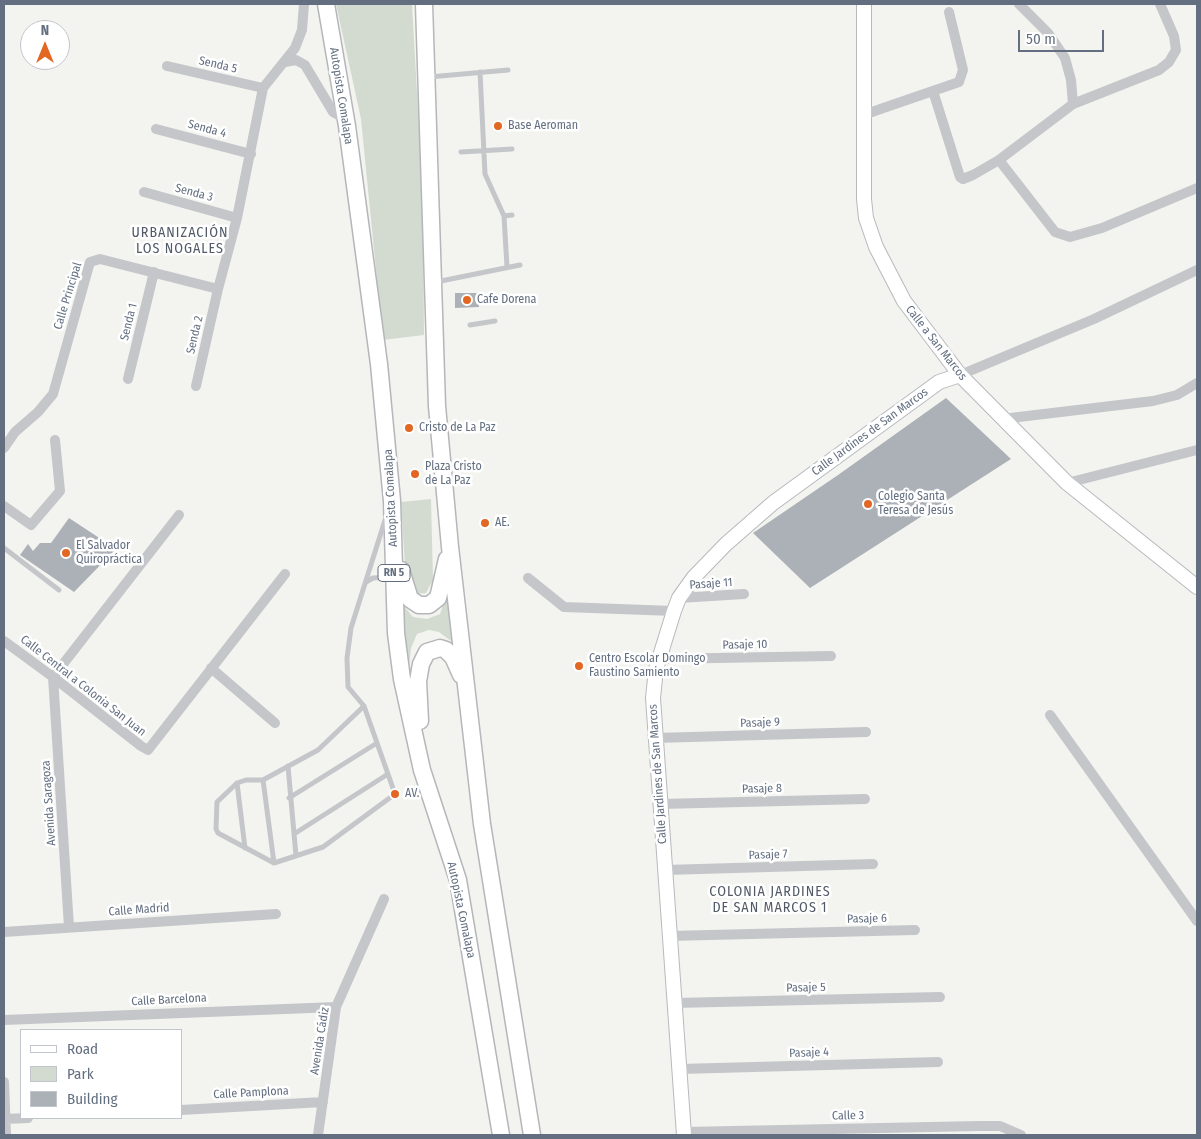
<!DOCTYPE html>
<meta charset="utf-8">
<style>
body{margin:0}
#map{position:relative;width:1201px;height:1139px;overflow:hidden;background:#f3f4ef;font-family:"Fira Sans Condensed",sans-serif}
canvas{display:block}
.frame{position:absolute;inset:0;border:5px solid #636f80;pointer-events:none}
.legend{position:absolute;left:20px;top:1029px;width:162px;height:90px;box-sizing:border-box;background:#fff;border:1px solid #c1c5cc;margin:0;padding:6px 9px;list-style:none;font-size:15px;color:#636f80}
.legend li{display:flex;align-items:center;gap:10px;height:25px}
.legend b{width:25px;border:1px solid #c1c5cc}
.north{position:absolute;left:20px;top:20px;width:50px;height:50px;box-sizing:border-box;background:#fff;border:1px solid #c1c5cc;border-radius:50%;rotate:0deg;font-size:14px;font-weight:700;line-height:20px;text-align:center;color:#636f80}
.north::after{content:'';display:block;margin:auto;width:18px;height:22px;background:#e16723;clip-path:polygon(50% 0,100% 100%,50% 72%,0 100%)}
.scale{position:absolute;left:1018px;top:30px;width:86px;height:22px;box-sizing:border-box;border:2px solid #636f80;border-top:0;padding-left:6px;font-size:15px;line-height:18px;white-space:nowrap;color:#636f80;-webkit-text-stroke:4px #fff;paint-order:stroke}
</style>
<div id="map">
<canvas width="1201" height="1139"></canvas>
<div class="frame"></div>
<ul class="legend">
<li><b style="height:6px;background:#fff"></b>Road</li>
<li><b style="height:14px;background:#d3dbd1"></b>Park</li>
<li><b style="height:14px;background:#acb1b7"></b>Building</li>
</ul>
<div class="north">N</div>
<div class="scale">50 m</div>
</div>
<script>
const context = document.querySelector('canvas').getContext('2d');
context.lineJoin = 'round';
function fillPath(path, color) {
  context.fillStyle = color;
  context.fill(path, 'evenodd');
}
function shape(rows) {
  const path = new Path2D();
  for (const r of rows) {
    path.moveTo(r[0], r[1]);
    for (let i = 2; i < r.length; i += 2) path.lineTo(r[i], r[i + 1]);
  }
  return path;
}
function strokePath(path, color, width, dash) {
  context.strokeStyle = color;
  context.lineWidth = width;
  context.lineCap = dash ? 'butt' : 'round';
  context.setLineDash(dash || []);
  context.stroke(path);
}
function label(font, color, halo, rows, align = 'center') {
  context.font = font + ' "Fira Sans Condensed",sans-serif';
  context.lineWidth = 5;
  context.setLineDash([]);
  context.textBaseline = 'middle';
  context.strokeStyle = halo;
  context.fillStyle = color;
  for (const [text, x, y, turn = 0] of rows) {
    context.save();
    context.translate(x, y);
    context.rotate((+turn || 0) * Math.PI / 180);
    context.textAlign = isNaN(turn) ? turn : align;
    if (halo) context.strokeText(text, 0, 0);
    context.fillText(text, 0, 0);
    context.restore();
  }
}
const green = shape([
 [336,4,412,4,423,199,424,335,383,340,361,119],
 [431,499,433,580,426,593,416,594,405,566,401,502],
 [447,594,456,653,451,641,439,632,429,630,417,634,411,648,408,675,398,599,413,617,427,619,440,614]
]);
const building = shape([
 [455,293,479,293,479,307,455,308],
 [946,398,1011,459,810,588,753,533,838,475],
 [69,518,116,549,74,592,20,555,28,544,33,551,40,543,51,543]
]);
const service = shape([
 [480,72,485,174,504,216,507,267],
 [429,77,508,70],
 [461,152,512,149],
 [504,216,512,215],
 [436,282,520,265],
 [470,325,495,321],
 [4,548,59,590],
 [366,582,373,578,392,577],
 [364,706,318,750,263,780,246,780,237,783,217,802,216,829,218,833,274,863,323,847,395,794,364,706,348,687,347,658,351,628,386,517],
 [288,766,296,856],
 [263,780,274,863],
 [237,783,245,848],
 [289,798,377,743],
 [294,834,388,774]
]);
const minor = shape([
 [1019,4,1048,33,1065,58,1071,80,1073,104],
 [285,62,296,60,305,65,333,112,345,119],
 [167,66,263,88],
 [933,91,960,177,963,179,973,175,999,160,1073,104,1159,70,1169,62,1176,50,1174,36,1160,4],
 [863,115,959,82,963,70,949,12],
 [156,129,251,154],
 [999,160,1055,232,1070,237,1102,228,1197,188],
 [144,192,237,218],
 [960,375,1094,319,1197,270],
 [128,379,154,272],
 [196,386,218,289],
 [1002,419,1153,401,1177,395,1197,383],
 [4,448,15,432,38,412,53,394,90,262,100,259,218,289,237,218,263,88,295,48,302,30,304,4],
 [1067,483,1197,450],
 [4,506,31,525,60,491,55,440],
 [528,578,564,607,674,611],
 [679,598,744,594],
 [4,641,53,677,141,746,148,750,285,574],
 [659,659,831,656],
 [211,668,275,723],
 [1050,715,1197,921],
 [655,738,866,732],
 [660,804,865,799],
 [665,870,873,864],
 [69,927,53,677,179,515],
 [4,932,276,914],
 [669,936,915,930],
 [674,1003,940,997],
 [4,1020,336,1007],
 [680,1069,938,1062],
 [4,1082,6,1135],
 [181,1110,323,1102],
 [5,1119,28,1118],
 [684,1132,980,1126,1000,1126,1021,1135],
 [318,1135,336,1007,384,899]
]);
const secondary = shape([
 [864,4,864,199,866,218,876,247,904,301,960,375,1067,483,1197,587],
 [684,1135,653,698,656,669,674,611,679,598,694,577,726,544,773,503,939,382,960,375]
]);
const trunk = shape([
 [326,4,347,126,379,364,392,501,396,633,402,679,422,770,458,880,501,1135],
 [424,4,437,406,450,547,482,824,532,1135],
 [401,570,410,599,419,605,429,605,438,598,447,559],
 [420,721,418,681,421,664,427,652,440,648,446,650,453,657,461,675]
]);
const markers = [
 [498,126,5,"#e16723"],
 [467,300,5,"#e16723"],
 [409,428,5,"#e16723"],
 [415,474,5,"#e16723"],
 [868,504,5,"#e16723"],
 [485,523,5,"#e16723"],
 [66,553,5,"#e16723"],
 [579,666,5,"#e16723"],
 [395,794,5,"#e16723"]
];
const shields = [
 [394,573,32]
];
const shieldNames = [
 ["RN 5",394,573]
];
const streetNames = [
 ["Senda 5",218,65,13],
 ["Autopista Comalapa",341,96,81],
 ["Senda 4",207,129,15],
 ["Senda 3",194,193,15],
 ["Calle Principal",68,296,-73],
 ["Senda 1",129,322,-76],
 ["Senda 2",195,335,-77],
 ["Calle a San Marcos",936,343,52],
 ["Calle Jardines de San Marcos",870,432,-36],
 ["Autopista Comalapa",391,498,-93],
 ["Pasaje 11",711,584,-4],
 ["Pasaje 10",745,645,-1],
 ["Calle Central a Colonia San Juan",83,686,38],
 ["Pasaje 9",760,723,-2],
 ["Calle Jardines de San Marcos",658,774,-94],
 ["Pasaje 8",762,789,-1],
 ["Avenida Saragoza",49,803,-94],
 ["Pasaje 7",768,855,-2],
 ["Calle Madrid",139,910,-4],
 ["Autopista Comalapa",461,910,78],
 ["Pasaje 6",867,919,-1],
 ["Pasaje 5",806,988,-1],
 ["Calle Barcelona",169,1000,-3],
 ["Avenida Cádiz",320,1041,-81],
 ["Pasaje 4",809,1053,-2],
 ["Calle Pamplona",251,1093,-3],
 ["Calle 3",848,1116,-1]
];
const poiNames = [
 ["Base Aeroman",508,126],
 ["Cafe Dorena",477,300],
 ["Cristo de La Paz",419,428],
 ["Plaza Cristo",425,467],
 ["de La Paz",425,481],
 ["Colegio Santa",878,497],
 ["Teresa de Jesús",878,511],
 ["AE.",495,523],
 ["El Salvador",76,546],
 ["Quiropráctica",76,560],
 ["Centro Escolar Domingo",589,659],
 ["Faustino Samiento",589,673],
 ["AV.",405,794]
];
const neighbourhoodNames = [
 ["URBANIZACIÓN",180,233],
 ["LOS NOGALES",180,249],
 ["COLONIA JARDINES",770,892],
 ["DE SAN MARCOS 1",770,908]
];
fillPath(green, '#d3dbd1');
fillPath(building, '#acb1b7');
strokePath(secondary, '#b6b9be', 16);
strokePath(trunk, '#b4b6ba', 19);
strokePath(service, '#c4c6ca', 5);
strokePath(minor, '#c4c6ca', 10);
strokePath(secondary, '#fff', 14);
strokePath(trunk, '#fff', 16);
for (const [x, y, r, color] of markers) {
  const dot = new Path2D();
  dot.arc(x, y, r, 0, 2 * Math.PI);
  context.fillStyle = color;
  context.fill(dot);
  strokePath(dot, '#fff', 2);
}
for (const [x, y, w] of shields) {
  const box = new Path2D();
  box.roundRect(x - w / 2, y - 8.5, w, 17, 4);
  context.fillStyle = '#fff';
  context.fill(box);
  strokePath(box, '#636f80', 1);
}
label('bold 11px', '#636f80', null, shieldNames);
label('12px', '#636f80', '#fff', streetNames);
label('12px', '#636f80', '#fff', poiNames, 'left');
context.letterSpacing = '1px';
label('14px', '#515a66', '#fff', neighbourhoodNames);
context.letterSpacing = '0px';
</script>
